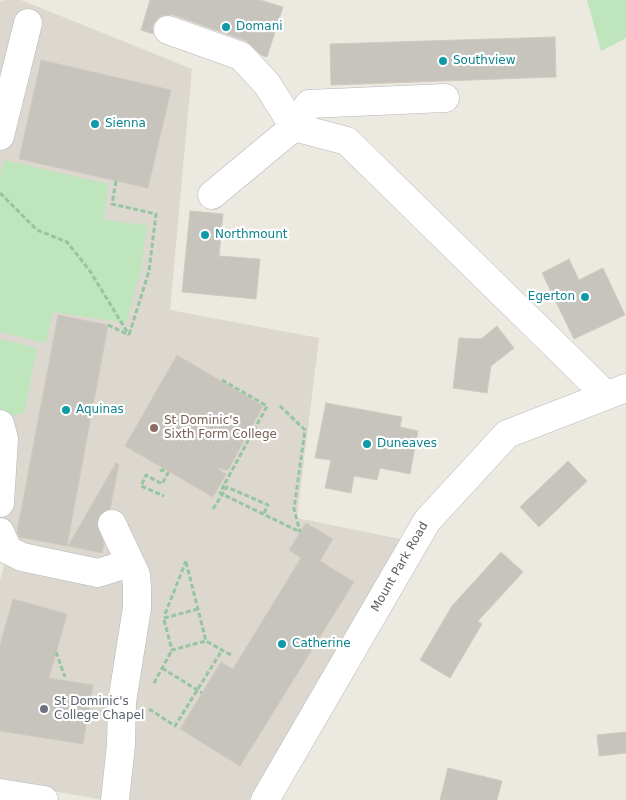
<!DOCTYPE html>
<style>
body{margin:0}
canvas{display:block;background:#ece9e0}
</style>
<canvas width="626" height="800"></canvas>
<script>
const context = document.querySelector('canvas').getContext('2d');
context.lineJoin = 'round';
function fillPath(path, color) {
  context.fillStyle = color;
  context.fill(path, 'evenodd');
}
function shape(rows) {
  const path = new Path2D();
  for (const r of rows) {
    path.moveTo(r[0], r[1]);
    for (let i = 2; i < r.length; i += 2) path.lineTo(r[i], r[i + 1]);
  }
  return path;
}
function strokePath(path, color, width, dash) {
  context.strokeStyle = color;
  context.lineWidth = width;
  context.lineCap = dash ? 'butt' : 'round';
  context.setLineDash(dash || []);
  context.stroke(path);
}
function label(font, color, halo, rows, align = 'center') {
  context.font = font + ' "DejaVu Sans",sans-serif';
  context.lineWidth = 4.5;
  context.setLineDash([]);
  context.textBaseline = 'middle';
  context.strokeStyle = halo;
  context.fillStyle = color;
  for (const [text, x, y, turn = 0] of rows) {
    context.save();
    context.translate(x, y);
    context.rotate((+turn || 0) * Math.PI / 180);
    context.textAlign = isNaN(turn) ? turn : align;
    if (halo) context.strokeText(text, 0, 0);
    context.fillText(text, 0, 0);
    context.restore();
  }
}
const education = shape([
 [5,0,21,0,192,69,170,310,319,338,297,518,410,541,249,800,105,800,0,782,0,580,7,556,0,548,0,1]
]);
const green = shape([
 [587,0,626,0,626,38,601,51],
 [4,160,108,184,104,220,147,225,141,270,126,323,53,312,46,343,0,332,0,177],
 [0,339,37,348,24,413,10,416,0,408]
]);
const building = shape([
 [150,0,260,0,283,7,267,57,261,55,246,41,173,15,165,15,158,18,153,25,153,34,141,30,150,0],
 [555,37,556,77,331,85,330,44,555,37],
 [41,60,171,90,148,188,19,159,41,60],
 [190,211,223,214,219,256,260,259,256,299,182,292,190,211],
 [569,259,579,280,603,268,625,315,574,339,542,273,569,259],
 [58,315,108,325,67,546,19,537,17,532,58,315],
 [497,326,514,348,491,366,487,393,453,388,459,338,481,339,497,326],
 [177,355,263,406,228,470,216,468,226,474,213,497,125,446,177,355],
 [326,403,402,417,400,427,418,431,410,474,380,468,377,480,354,476,351,493,325,488,331,460,315,458,326,403],
 [568,461,587,481,539,527,520,507,568,461],
 [116,463,119,464,110,509,100,515,97,522,104,544,102,553,68,546,116,463],
 [306,523,333,539,320,561,354,582,240,766,180,729,221,662,233,669,301,558,289,550,306,523],
 [501,552,523,572,478,621,482,624,450,678,420,660,452,606,501,552],
 [13,599,67,614,49,678,93,685,83,744,0,731,0,645,13,599],
 [626,732,626,753,599,756,597,735,626,732],
 [448,768,502,781,497,800,440,800,448,768]
]);
const path = shape([
 [116,181,112,204,156,214,149,271,129,335],
 [0,193,37,230,67,242,90,271,129,335],
 [108,325,129,335],
 [222,380,267,406,224,485],
 [280,406,305,430,294,509,300,532],
 [160,471,163,470,168,473,162,484,146,475,141,486,164,496],
 [213,509,227,487,268,505,264,513],
 [186,562,206,641,231,655],
 [165,614,186,561],
 [164,618,198,609],
 [164,620,172,650,206,641],
 [56,652,65,677],
 [162,668,202,693],
 [154,683,172,650],
 [149,709,175,726,222,650]
]);
const minor = shape([
 [168,30,241,56,267,84,294,127,212,195],
 [445,98,309,104,294,127,347,141,606,395],
 [0,136,28,23],
 [0,424,4,439,0,503],
 [112,524,136,575,137,588,137,608,122,702,121,745,115,800],
 [0,532,8,550,22,557,98,573,130,563],
 [0,793,44,800],
 [265,800,427,521,507,434,626,388]
]);
const pathBridge = shape([
 [224,485,220,493,300,532]
]);
const markers = [
 [226,27,5,"#0f9aa8"],
 [443,61,5,"#0f9aa8"],
 [95,124,5,"#0f9aa8"],
 [205,235,5,"#0f9aa8"],
 [585,297,5,"#0f9aa8"],
 [66,410,5,"#0f9aa8"],
 [154,428,5,"#8d6e63"],
 [367,444,5,"#0f9aa8"],
 [282,644,5,"#0f9aa8"],
 [44,709,5,"#6b7280"]
];
const cultureNames = [
 ["Domani",236,27],
 ["Southview",453,61],
 ["Sienna",105,124],
 ["Northmount",215,235],
 ["Egerton",575,297,"right"],
 ["Aquinas",76,410],
 ["Duneaves",377,444],
 ["Catherine",292,644]
];
const educationNames = [
 ["St Dominic's",164,421],
 ["Sixth Form College",164,435]
];
const streetNames = [
 ["Mount Park Road",400,567,-60]
];
const worshipNames = [
 ["St Dominic's",54,702],
 ["College Chapel",54,716]
];
fillPath(education, '#dcd8cf');
fillPath(green, '#bee5bc');
fillPath(building, '#c7c3bd');
strokePath(building, '#d1cabf', 1);
strokePath(minor, '#b3b7bb', 29);
strokePath(path, '#95c6a0', 3, [5, 2.5]);
strokePath(minor, '#fff', 28);
strokePath(pathBridge, '#95c6a0', 3, [5, 2.5]);
for (const [x, y, r, color] of markers) {
  const dot = new Path2D();
  dot.arc(x, y, r, 0, 2 * Math.PI);
  context.fillStyle = color;
  context.fill(dot);
  strokePath(dot, '#fff', 2);
}
label('12px', '#0d838f', '#fff', cultureNames, 'left');
label('12px', '#785e54', '#fff', educationNames, 'left');
label('12px', '#595d62', '#fff', streetNames);
label('12px', '#5b616d', '#fff', worshipNames, 'left');
</script>
